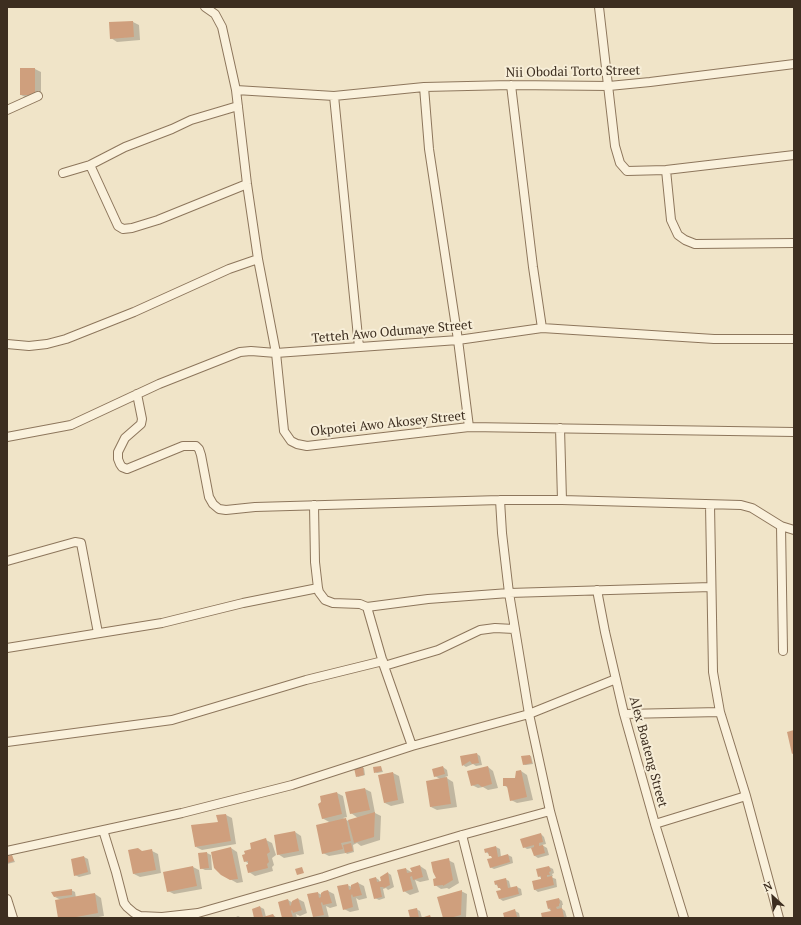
<!DOCTYPE html>
<style>
body{margin:0}
#map{position:relative;width:801px;height:925px;overflow:hidden;background:#f0e4c8;font-family:"PT Serif",serif}
canvas{display:block}
.frame{position:absolute;inset:0;border:8px solid #3d2e20;pointer-events:none}
.north{position:absolute;left:753px;top:877px;width:40px;height:40px;-webkit-text-stroke:3px #f7eed8;paint-order:stroke;rotate:334deg;font-size:11px;font-weight:700;line-height:16px;text-align:center;color:#3d2e20}
.north::after{content:'';display:block;margin:auto;width:14px;height:18px;background:#3d2e20;clip-path:polygon(50% 0,100% 100%,50% 72%,0 100%)}
</style>
<div id="map">
<canvas width="801" height="925"></canvas>
<div class="frame"></div>
<div class="north">N</div>
</div>
<script>
const context = document.querySelector('canvas').getContext('2d');
context.lineJoin = 'round';
function fillPath(path, color) {
  context.fillStyle = color;
  context.fill(path, 'evenodd');
}
function shape(rows) {
  const path = new Path2D();
  for (const r of rows) {
    path.moveTo(r[0], r[1]);
    for (let i = 2; i < r.length; i += 2) path.lineTo(r[i], r[i + 1]);
  }
  return path;
}
function strokePath(path, color, width, dash) {
  context.strokeStyle = color;
  context.lineWidth = width;
  context.lineCap = dash ? 'butt' : 'round';
  context.setLineDash(dash || []);
  context.stroke(path);
}
function label(font, color, halo, rows, align = 'center') {
  context.font = font + ' "PT Serif",serif';
  context.lineWidth = 4;
  context.setLineDash([]);
  context.textBaseline = 'middle';
  context.strokeStyle = halo;
  context.fillStyle = color;
  for (const [text, x, y, turn = 0] of rows) {
    context.save();
    context.translate(x, y);
    context.rotate((+turn || 0) * Math.PI / 180);
    context.textAlign = isNaN(turn) ? turn : align;
    if (halo) context.strokeText(text, 0, 0);
    context.fillText(text, 0, 0);
    context.restore();
  }
}
const shadow = shape([
 [133,22,139,25,140,40,117,42,111,38],
 [35,69,41,72,41,98,27,98,21,95],
 [477,754,480,756,482,765,476,766,473,764,466,767,463,765],
 [530,756,531,756,533,764,526,765,524,765],
 [381,767,383,772,377,773,375,772],
 [443,767,447,770,448,776,445,777,453,782,457,807,437,810,431,807,440,779,435,776],
 [488,767,493,771,498,788,488,790,483,787,478,788,472,785],
 [362,768,364,768,365,775,358,777,357,776],
 [521,771,527,775,533,800,517,803,511,800,508,788,504,785,516,779],
 [393,773,399,776,404,803,391,806,385,803],
 [365,789,371,792,375,813,381,816,380,840,361,846,357,843,353,845,354,852,347,854,346,853,329,856,323,853,331,823,322,818,337,793,343,796,347,817,343,818,348,821,358,818,351,813],
 [226,815,232,818,236,844,202,850,196,847,220,822,217,816],
 [295,832,301,836,304,854,284,858,278,854],
 [541,834,544,837,546,844,542,845,547,848,549,855,538,858,535,856,532,848,527,849,524,847],
 [266,840,272,843,276,855,272,858,274,865,272,867,273,871,255,876,249,872,249,864,245,861,246,854],
 [496,847,500,849,501,857,508,855,512,857,513,863,494,869,490,867,494,858,486,852,486,850],
 [231,848,237,852,243,882,237,883,221,874],
 [152,851,158,854,161,873,140,877,134,874,143,852],
 [207,853,211,855,212,870,205,870,201,868],
 [12,856,15,862,7,864,7,857],
 [84,857,88,859,91,874,79,877,75,875],
 [448,860,454,863,459,883,449,889,447,888,441,889,435,885,437,878],
 [420,866,426,870,429,880,420,882,415,880,419,892,410,895,404,891,406,869,413,873],
 [193,867,199,870,202,889,174,894,168,891],
 [549,867,553,869,554,873,552,874,553,876,551,877,556,879,557,887,538,892,534,889,543,880,539,876,537,870],
 [388,873,391,875,394,887,388,890,386,888,383,889,385,898,379,900,375,898,376,878,379,880,380,883],
 [505,879,509,881,511,889,517,887,521,889,522,895,503,901,500,899,503,890,495,884],
 [358,883,364,886,367,898,359,900,356,898,359,910,350,912,344,909,347,885,352,887],
 [71,890,75,892,76,898,95,894,101,898,104,916,93,918,59,918,61,900,55,897],
 [328,891,334,894,337,906,330,908,326,906,329,918,316,918,314,917,308,895,318,893,322,895],
 [461,891,467,894,466,918,444,918],
 [298,899,304,902,307,913,300,916,296,914,297,918,283,918,288,900,293,903,293,902],
 [559,899,562,901,563,905,562,905,562,908,561,908,565,911,567,918,543,918,542,914,552,912,548,908],
 [260,907,264,909,266,917,273,915,277,918,255,918],
 [416,909,420,911,422,918,411,918],
 [515,911,519,913,520,918,508,918,505,916],
 [238,916,242,918,234,918]
]);
const building = shape([
 [133,21,134,37,110,39,109,22],
 [20,68,35,68,35,95,20,95],
 [794,730,794,753,792,754,787,732],
 [477,753,479,763,472,764,470,761,462,766,460,756],
 [530,755,532,763,523,765,521,756],
 [381,766,382,771,374,773,373,767],
 [443,766,445,774,434,777,432,769],
 [488,766,492,784,482,787,478,784,471,786,467,771],
 [363,767,364,775,356,777,354,768],
 [521,770,527,797,510,801,507,786,503,786,503,778,515,778,516,771],
 [393,772,398,800,384,803,378,775],
 [447,777,451,804,430,807,426,781],
 [365,788,370,810,350,814,345,792],
 [337,792,342,814,322,819,318,804,321,802,320,796],
 [375,812,374,837,354,843,348,820],
 [226,814,231,841,195,847,191,825,218,822,216,815],
 [346,818,351,841,341,843,343,849,322,854,316,825],
 [295,831,299,851,277,855,274,835],
 [541,833,543,842,539,843,539,846,543,845,545,853,534,856,531,848,534,847,534,845,523,848,520,839],
 [266,838,270,852,267,854,269,862,267,864,268,868,248,873,246,865,248,864,248,861,244,862,242,855,245,854,244,851,251,849,250,843],
 [351,843,353,851,345,853,343,845],
 [496,846,498,857,508,854,510,862,490,868,487,859,492,858,491,856,489,856,488,852,485,853,484,849],
 [231,847,238,879,230,880,221,875,214,868,211,852],
 [138,848,142,851,152,849,156,870,133,874,128,850],
 [207,852,209,868,200,869,198,853],
 [12,855,14,861,7,863,7,856],
 [84,856,88,872,74,876,71,859],
 [449,858,453,880,443,886,443,885,434,886,433,879,436,878,433,872,431,862],
 [420,865,423,877,413,880,412,876,410,877,413,889,403,892,397,870,406,868,407,873,412,872,410,868],
 [193,866,197,886,167,892,163,872],
 [549,866,551,871,549,872,550,875,547,875,547,877,552,876,554,885,534,890,532,881,541,879,541,876,538,877,536,869],
 [302,867,304,873,297,875,295,869],
 [388,872,390,885,384,888,383,887,380,887,382,897,374,899,369,879,376,877,377,882,381,881,380,877],
 [506,878,508,888,517,886,519,894,499,899,496,891,501,890,500,888,498,888,497,884,495,885,494,881],
 [358,882,362,895,353,897,352,894,351,896,353,907,343,910,337,886,348,884,349,890,351,889,351,885],
 [72,889,72,895,54,897,51,892],
 [328,890,332,903,323,905,322,902,321,903,324,915,313,917,307,894,318,892,319,898,321,897,321,893,324,891],
 [462,890,461,915,450,918,443,918,437,897],
 [95,893,98,913,71,918,58,918,55,900],
 [298,898,302,910,293,913,292,910,291,911,293,918,282,918,278,902,288,899,290,906,291,905,292,901],
 [559,898,560,903,559,904,559,906,556,907,557,909,562,908,564,917,542,918,541,913,551,911,550,908,548,909,546,901],
 [260,906,263,917,273,914,275,918,254,918,252,909],
 [417,908,419,918,410,918,408,910],
 [515,909,517,917,516,918,504,917,503,913],
 [430,915,431,918,421,918]
]);
const minor = shape([
 [205,7,215,14,222,27,236,90,247,184,258,259,276,353,284,431,291,441,297,444,307,446,469,427,794,432],
 [599,7,615,146,620,163,627,171,666,170,794,155],
 [511,85,533,267,542,328],
 [424,87,429,149,458,340,469,427],
 [236,90,334,96,424,87,511,85,609,86,650,82,794,64],
 [334,96,359,347],
 [7,110,38,96],
 [90,165,118,226,123,229,132,228,158,220,247,184],
 [666,170,671,220,678,235,685,240,695,244,794,243],
 [63,173,90,165,125,147,172,129,191,120,238,106],
 [7,344,29,346,47,344,66,339,134,312,229,269,258,259],
 [137,394,142,419,141,424,125,438,118,452,118,459,120,464,122,467,127,469,183,446,196,446,199,449,201,455,209,497,213,504,219,509,226,510,255,507,500,500,562,500,741,505,752,508,781,526,794,530],
 [560,428,562,500],
 [7,437,71,425,159,384,240,352,251,351,276,353,458,340,542,328,714,339,794,339],
 [500,500,502,533,509,593,529,714,550,811,579,918],
 [314,505,315,562,318,588,319,592,325,600,333,603,360,604,367,607],
 [710,505,713,672,720,712,746,796,779,918],
 [781,526,783,651],
 [7,561,75,542,81,543,98,633],
 [597,590,605,632,624,714,655,824,684,918],
 [7,648,162,623,243,603,318,588],
 [384,666,438,650,480,630,495,628,514,629],
 [624,714,720,712],
 [7,742,172,720,306,680,383,661],
 [412,746,384,666,367,607,428,599,509,593,711,587],
 [655,824,746,796],
 [103,830,116,872,124,903,127,907,134,913,140,916,162,917,198,913,324,877,351,868,462,835,550,811],
 [462,835,483,918],
 [7,851,182,813,292,785,412,746,529,714,616,679],
 [7,899,13,918]
]);
const streetNames = [
 ["Nii Obodai Torto Street",573,72,-1],
 ["Tetteh Awo Odumaye Street",392,332,-5],
 ["Okpotei Awo Akosey Street",388,424,-6],
 ["Alex Boateng Street",648,752,75]
];
fillPath(shadow, '#0003');
fillPath(building, '#cf9f7d');
strokePath(minor, '#8d765c', 10);
strokePath(minor, '#faf1dc', 8);
label('13px', '#3d2e20', '#f7eed8', streetNames);
</script>
